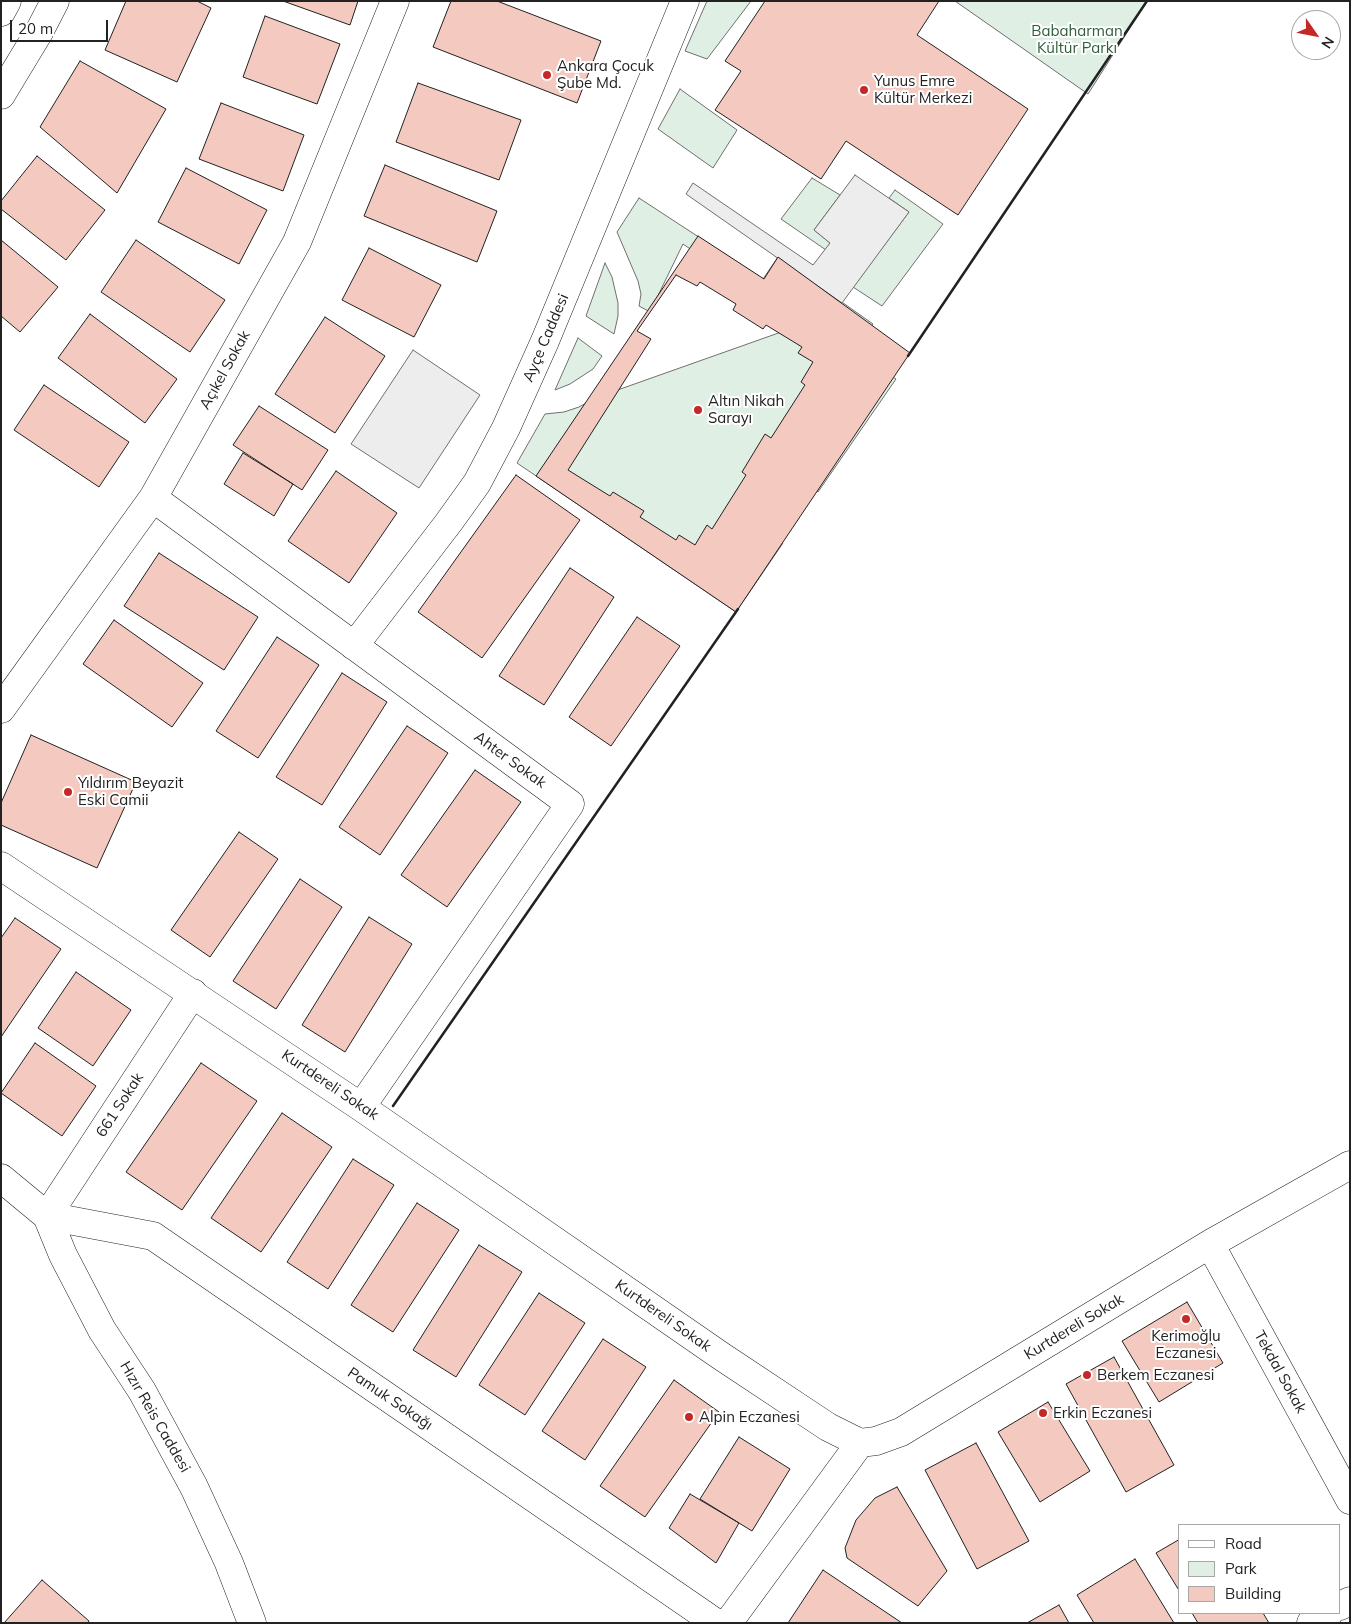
<!DOCTYPE html>
<meta charset="utf-8">
<style>
body{margin:0}
#map{position:relative;width:1351px;height:1624px;overflow:hidden;background:#fff;font-family:Mulish,sans-serif}
canvas{display:block}
.frame{position:absolute;inset:0;border:2px solid #222;pointer-events:none}
.legend{position:absolute;left:1178px;top:1524px;width:162px;height:90px;box-sizing:border-box;background:#fff;border:1px solid #a7a7a7;margin:0;padding:6px 9px;list-style:none;font-size:15px;color:#222}
.legend li{display:flex;align-items:center;gap:10px;height:25px}
.legend b{width:25px;border:1px solid #a7a7a7}
.north{position:absolute;left:1291px;top:10px;width:50px;height:50px;box-sizing:border-box;background:#fff;border:1px solid #a7a7a7;border-radius:50%;rotate:123deg;font-size:14px;font-weight:700;line-height:20px;text-align:center;color:#222}
.north::after{content:'';display:block;margin:auto;width:18px;height:22px;background:#c62828;clip-path:polygon(50% 0,100% 100%,50% 72%,0 100%)}
.scale{position:absolute;left:10px;top:20px;width:98px;height:22px;box-sizing:border-box;border:2px solid #222;border-top:0;padding-left:6px;font-size:15px;line-height:18px;white-space:nowrap;color:#222;-webkit-text-stroke:4px #fff;paint-order:stroke}
</style>
<div id="map">
<canvas width="1351" height="1624"></canvas>
<div class="frame"></div>
<ul class="legend">
<li><b style="height:6px;background:#fff"></b>Road</li>
<li><b style="height:14px;background:#e0efe3"></b>Park</li>
<li><b style="height:14px;background:#f3c9c0"></b>Building</li>
</ul>
<div class="north">N</div>
<div class="scale">20 m</div>
</div>
<script>
const context = document.querySelector('canvas').getContext('2d');
context.lineJoin = 'round';
function fillPath(path, color) {
  context.fillStyle = color;
  context.fill(path, 'evenodd');
}
function shape(rows) {
  const path = new Path2D();
  for (const r of rows) {
    path.moveTo(r[0], r[1]);
    for (let i = 2; i < r.length; i += 2) path.lineTo(r[i], r[i + 1]);
  }
  return path;
}
function strokePath(path, color, width, dash) {
  context.strokeStyle = color;
  context.lineWidth = width;
  context.lineCap = dash ? 'butt' : 'round';
  context.setLineDash(dash || []);
  context.stroke(path);
}
function label(font, color, halo, rows, align = 'center') {
  context.font = font + ' Mulish,sans-serif';
  context.lineWidth = 4;
  context.setLineDash([]);
  context.textBaseline = 'middle';
  context.strokeStyle = halo;
  context.fillStyle = color;
  for (const [text, x, y, turn = 0] of rows) {
    context.save();
    context.translate(x, y);
    context.rotate((+turn || 0) * Math.PI / 180);
    context.textAlign = isNaN(turn) ? turn : align;
    if (halo) context.strokeText(text, 0, 0);
    context.fillText(text, 0, 0);
    context.restore();
  }
}
const green = shape([
 [707,1,751,1,707,59,685,51,707,1],
 [955,1,1147,1,1088,94,955,1],
 [680,89,737,130,713,168,658,129,680,89],
 [812,178,840,195,814,230,830,243,826,250,781,219,812,178],
 [895,190,943,224,882,306,853,287,909,212,889,198,895,190],
 [639,198,763,279,778,257,873,324,854,352,896,379,818,492,792,473,758,524,783,543,736,612,517,463,545,414,564,412,579,407,595,398,801,325,683,244,650,312,639,306,641,294,638,281,617,232,639,198],
 [605,263,612,277,618,303,618,316,614,334,586,316,605,263],
 [578,338,602,356,593,369,570,384,555,390,578,338]
]);
const parking = shape([
 [855,175,909,212,842,303,686,194,693,183,813,265,830,243,814,230,855,175],
 [413,350,480,395,419,488,351,444,413,350]
]);
const building = shape([
 [126,1,197,1,211,8,177,82,105,50,126,1],
 [283,1,358,1,350,25,283,1],
 [451,1,497,1,601,41,577,103,433,47,451,1],
 [765,1,939,1,917,35,1028,109,958,215,846,141,821,179,715,110,741,71,725,61,765,1],
 [265,16,340,44,317,104,243,77,265,16],
 [80,61,166,109,117,193,40,127,80,61],
 [418,83,521,120,499,180,396,142,418,83],
 [221,103,304,135,283,191,199,159,221,103],
 [37,156,105,210,66,260,1,209,1,201,37,156],
 [385,165,497,211,477,262,364,216,385,165],
 [186,168,267,210,239,264,158,222,186,168],
 [698,236,764,279,778,257,910,353,736,612,536,476,698,236],
 [1,240,58,287,20,332,1,316,1,240],
 [136,240,225,300,190,352,101,292,136,240],
 [369,248,441,285,414,337,342,300,369,248],
 [676,275,697,286,700,282,736,304,733,310,763,329,766,325,802,347,798,353,813,362,801,382,805,385,771,438,765,434,742,472,746,475,712,529,707,525,695,545,679,535,676,540,640,517,644,511,613,492,610,496,568,470,651,339,637,331,676,275],
 [90,314,177,379,145,423,58,358,90,314],
 [325,317,385,356,335,433,275,394,325,317],
 [44,385,129,442,99,487,14,430,44,385],
 [259,406,328,450,302,490,233,445,259,406],
 [243,453,293,484,274,516,224,484,243,453],
 [336,471,397,513,349,583,288,541,336,471],
 [516,475,580,520,482,658,418,612,516,475],
 [159,553,258,617,224,670,124,606,159,553],
 [570,568,614,597,544,705,499,676,570,568],
 [637,617,680,646,611,746,569,717,637,617],
 [114,620,203,683,172,727,83,664,114,620],
 [277,637,319,665,258,758,216,731,277,637],
 [342,673,387,702,322,805,276,777,342,673],
 [407,726,448,753,380,855,339,827,407,726],
 [31,735,136,782,97,868,1,825,1,803,31,735],
 [475,770,521,802,447,907,401,875,475,770],
 [239,832,278,859,210,957,171,930,239,832],
 [300,879,342,907,276,1009,233,981,300,879],
 [369,917,412,944,345,1052,302,1025,369,917],
 [15,918,61,949,1,1037,1,938,15,918],
 [76,972,131,1010,93,1066,38,1028,76,972],
 [35,1043,96,1086,62,1136,1,1093,35,1043],
 [201,1063,257,1101,182,1210,126,1172,201,1063],
 [282,1113,332,1147,261,1252,211,1218,282,1113],
 [353,1159,394,1185,328,1289,287,1262,353,1159],
 [417,1203,459,1230,393,1332,351,1305,417,1203],
 [479,1245,522,1272,456,1377,413,1350,479,1245],
 [539,1293,585,1323,525,1415,479,1385,539,1293],
 [1187,1302,1223,1363,1159,1402,1122,1341,1187,1302],
 [603,1339,646,1367,585,1460,542,1431,603,1339],
 [1114,1357,1174,1465,1126,1492,1066,1384,1114,1357],
 [674,1380,719,1412,645,1517,600,1486,674,1380],
 [1048,1402,1090,1471,1040,1502,998,1432,1048,1402],
 [739,1437,790,1469,752,1531,700,1499,739,1437],
 [976,1443,1029,1541,977,1569,925,1470,976,1443],
 [897,1487,947,1571,918,1606,847,1558,845,1548,856,1520,875,1498,897,1487],
 [690,1494,739,1523,716,1563,669,1528,690,1494],
 [1180,1539,1180,1592,1156,1553,1180,1539],
 [1135,1559,1174,1623,1094,1623,1077,1595,1135,1559],
 [823,1570,902,1623,788,1623,823,1570],
 [42,1580,89,1621,88,1623,4,1623,42,1580],
 [1059,1605,1069,1623,1027,1623,1059,1605],
 [1192,1613,1263,1613,1269,1623,1198,1623,1192,1613]
]);
const minor = shape([
 [153,498,570,804,361,1107],
 [354,646,449,522,477,483,506,428,545,341,685,1],
 [1,709,153,498,297,242,395,1],
 [1,866,361,1107,721,1356,828,1427,860,1443,876,1441,901,1432,1210,1244,1350,1165],
 [1,1178,47,1216,63,1255,102,1330,142,1391,194,1487,229,1563,252,1623],
 [47,1216,153,1236,716,1623],
 [47,1216,193,993],
 [1210,1244,1350,1500],
 [1340,1606,1350,1601],
 [728,1623,860,1443],
 [1311,1623,1329,1613]
]);
const major = shape([
 [1,12,7,1],
 [1,95,39,32,55,1]
]);
const wall = shape([
 [908,356,1147,1],
 [393,1106,738,609]
]);
const markers = [
 [547,75,5,"#c62828"],
 [864,90,5,"#c62828"],
 [698,410,5,"#c62828"],
 [68,792,5,"#c62828"],
 [1186,1319,5,"#c62828"],
 [1087,1375,5,"#c62828"],
 [1043,1413,5,"#c62828"],
 [689,1417,5,"#c62828"]
];
const parkNames = [
 ["Babaharman",1077,31],
 ["Kültür Parkı",1077,48]
];
const poiNames = [
 ["Ankara Çocuk",557,66],
 ["Şube Md.",557,83],
 ["Yunus Emre",874,81],
 ["Kültür Merkezi",874,98],
 ["Altın Nikah",708,401],
 ["Sarayı",708,418],
 ["Yıldırım Beyazit",78,783],
 ["Eski Camii",78,800],
 ["Kerimoğlu",1186,1336,"center"],
 ["Eczanesi",1186,1353,"center"],
 ["Berkem Eczanesi",1097,1375],
 ["Erkin Eczanesi",1053,1413],
 ["Alpin Eczanesi",699,1417]
];
const streetNames = [
 ["Ayçe Caddesi",546,338,-67],
 ["Açıkel Sokak",225,370,-61],
 ["Ahter Sokak",510,760,36],
 ["Kurtdereli Sokak",330,1085,34],
 ["661 Sokak",120,1105,-57],
 ["Kurtdereli Sokak",663,1316,35],
 ["Kurtdereli Sokak",1074,1327,-31],
 ["Tekdal Sokak",1280,1372,61],
 ["Pamuk Sokağı",390,1399,34],
 ["Hızır Reis Caddesi",155,1417,60]
];
fillPath(green, '#e0efe3');
strokePath(green, '#6f6f6f', 1);
fillPath(parking, '#ededed');
strokePath(parking, '#6f6f6f', 1);
fillPath(building, '#f3c9c0');
strokePath(building, '#222', 1);
strokePath(minor, '#222', 29);
strokePath(major, '#222', 29);
strokePath(minor, '#fff', 28);
strokePath(major, '#fff', 28);
strokePath(wall, '#222', 2.5);
for (const [x, y, r, color] of markers) {
  const dot = new Path2D();
  dot.arc(x, y, r, 0, 2 * Math.PI);
  context.fillStyle = color;
  context.fill(dot);
  strokePath(dot, '#fff', 2);
}
label('15px', '#2f5e38', '#fff', parkNames);
label('15px', '#222', '#fff', poiNames, 'left');
label('15px', '#222', '#fff', streetNames);
</script>
